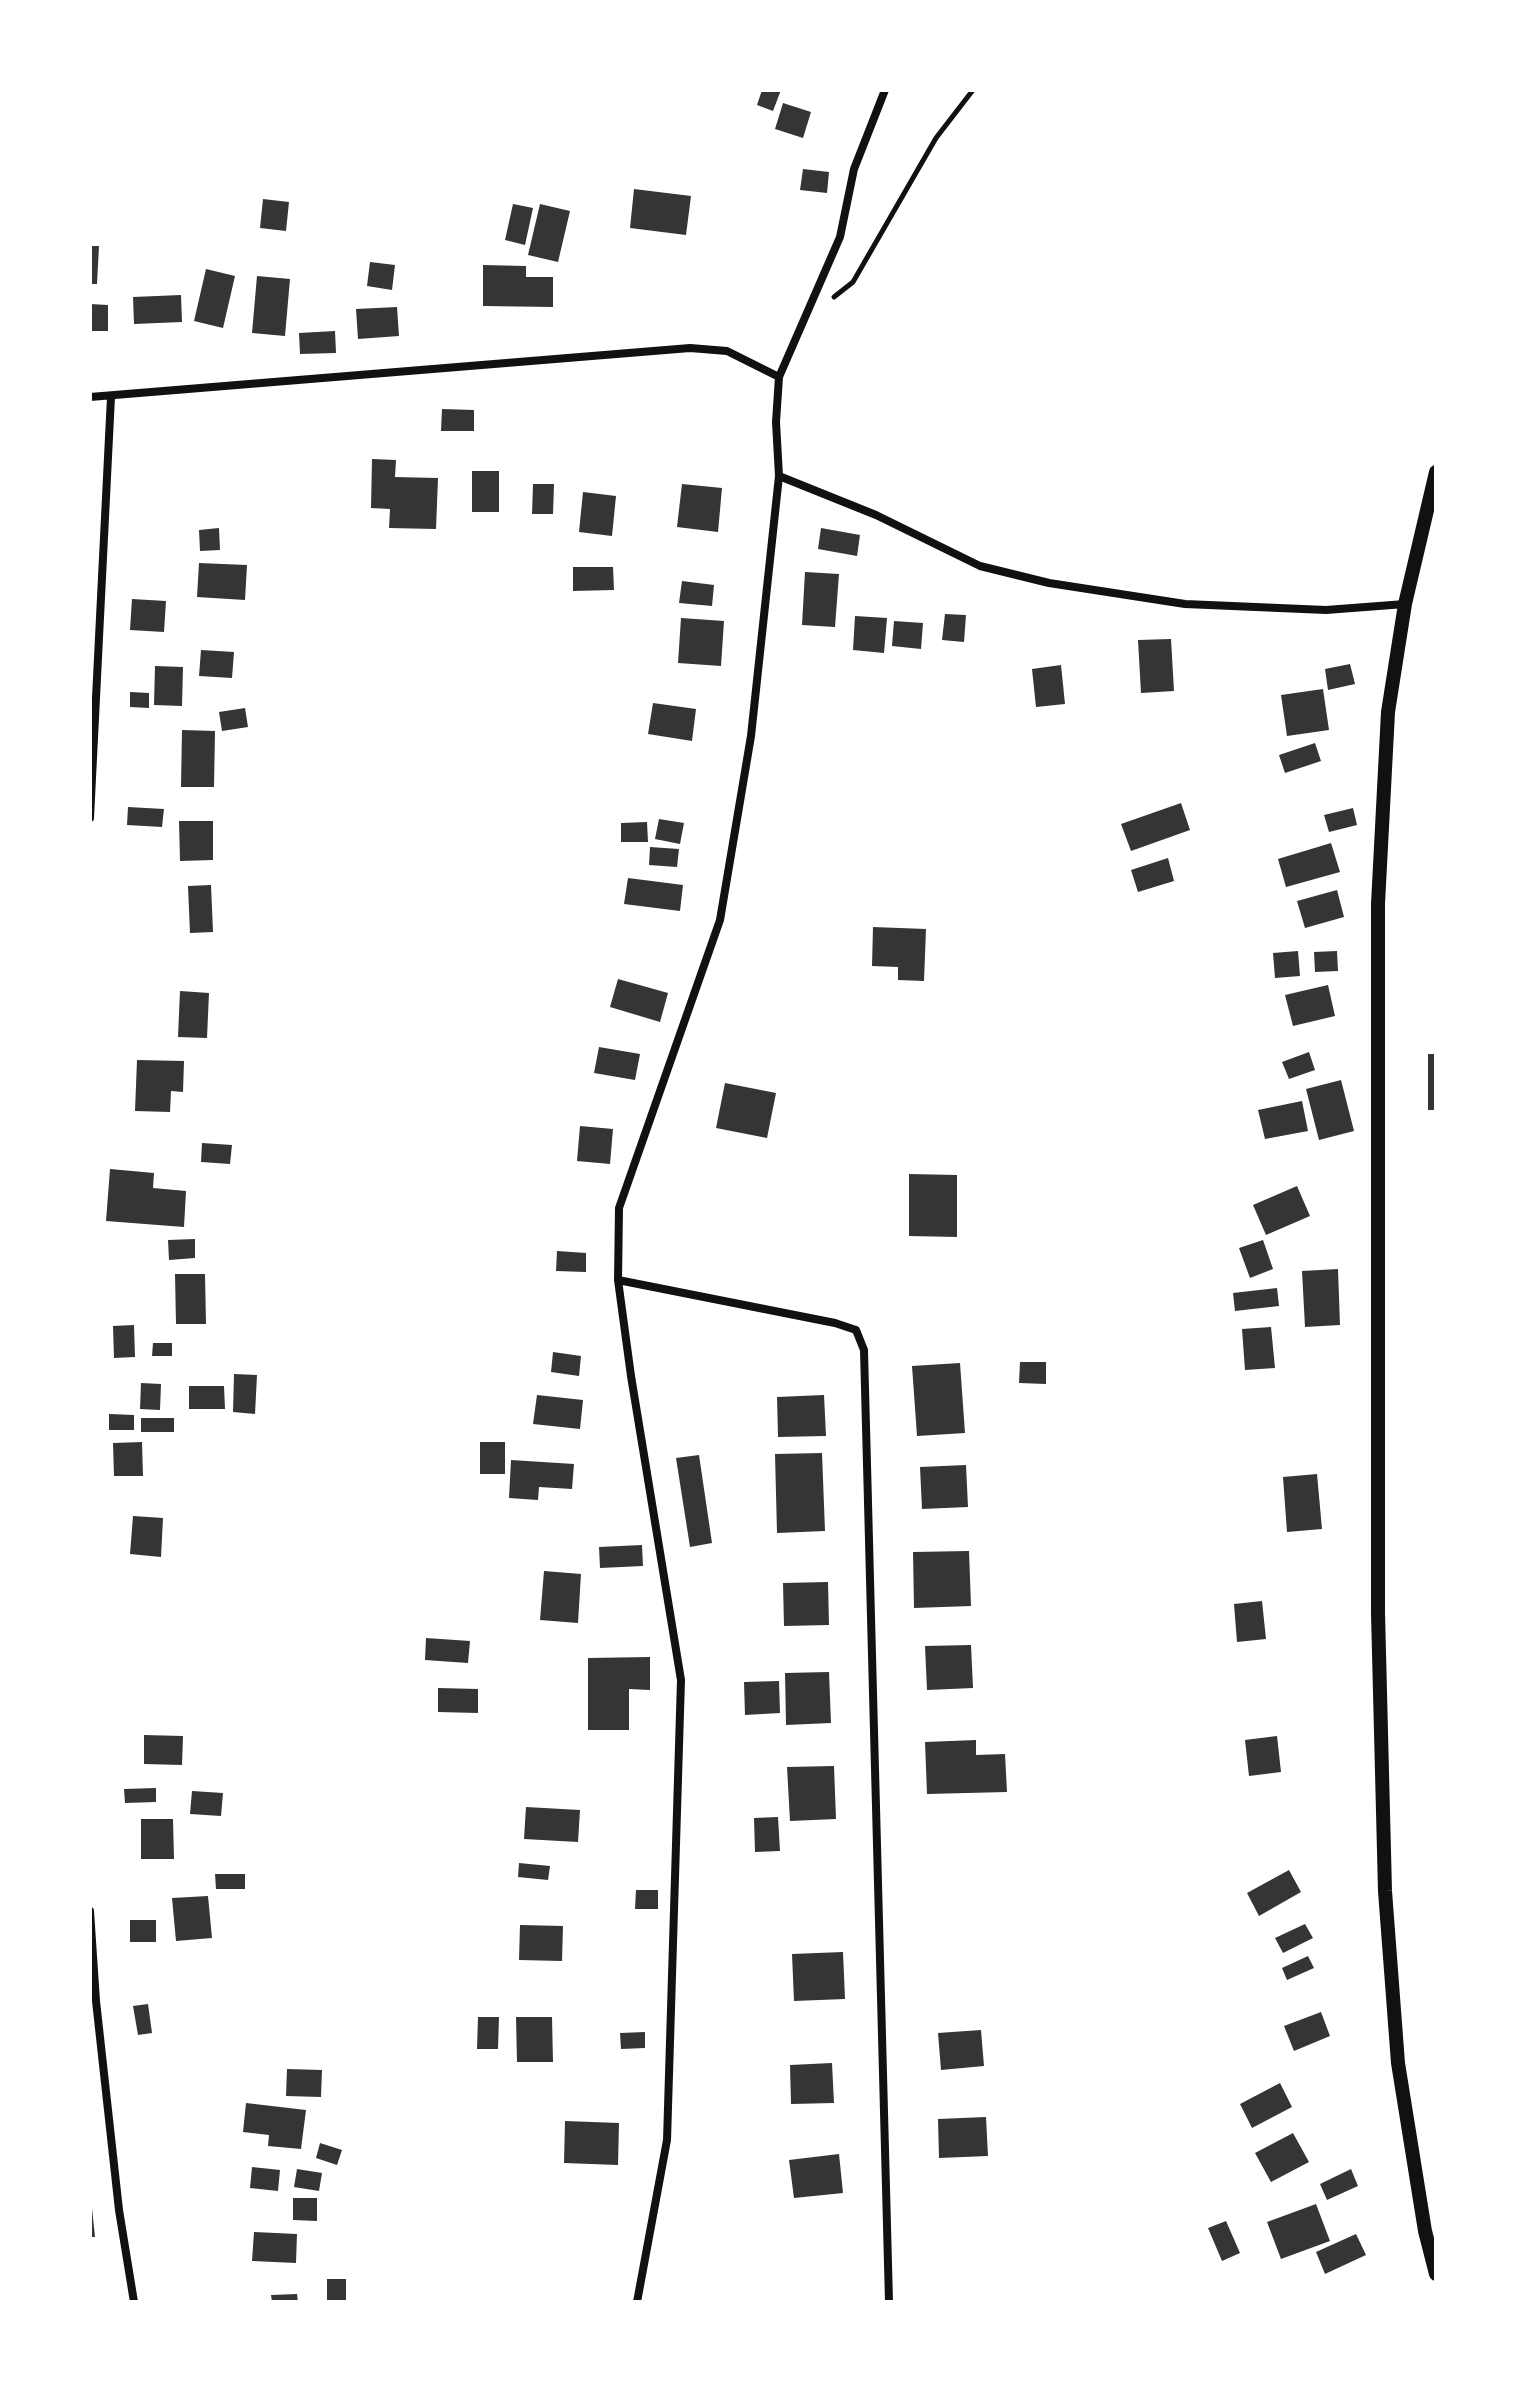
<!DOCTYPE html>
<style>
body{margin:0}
#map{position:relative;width:1526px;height:2392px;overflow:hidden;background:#fff;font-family:"Work Sans",sans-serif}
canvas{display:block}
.frame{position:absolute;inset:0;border:92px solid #fff;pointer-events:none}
</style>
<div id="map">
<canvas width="1526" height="2392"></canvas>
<div class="frame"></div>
</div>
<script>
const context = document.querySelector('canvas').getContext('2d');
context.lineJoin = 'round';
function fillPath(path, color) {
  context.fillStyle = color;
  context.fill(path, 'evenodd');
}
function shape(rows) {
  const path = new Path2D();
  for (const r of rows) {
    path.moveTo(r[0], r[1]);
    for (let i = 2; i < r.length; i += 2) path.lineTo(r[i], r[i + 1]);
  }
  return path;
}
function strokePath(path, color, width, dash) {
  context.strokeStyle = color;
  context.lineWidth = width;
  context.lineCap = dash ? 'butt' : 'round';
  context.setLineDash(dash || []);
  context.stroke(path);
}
const building = shape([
 [762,90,781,90,773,111,757,105],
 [783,103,811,112,803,138,775,129],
 [803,169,829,172,827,193,800,190],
 [634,189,691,196,686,235,630,228],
 [263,199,289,202,286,231,260,228],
 [513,204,533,208,525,245,505,240],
 [540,204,570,211,558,262,528,255],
 [90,246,99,246,97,284,90,284],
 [370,262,395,265,392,290,367,286],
 [483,265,526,266,526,277,553,277,553,307,483,306],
 [206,269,235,276,223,328,194,321],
 [257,276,290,279,285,336,252,333],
 [181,295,182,322,134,324,133,297],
 [90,304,108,305,108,331,90,331],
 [397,307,399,336,358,339,356,309],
 [335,331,336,353,300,354,299,333],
 [442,409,474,410,474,431,441,431],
 [372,459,396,460,395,477,438,478,436,529,389,528,390,509,371,508],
 [472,471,499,471,499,512,472,512],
 [533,484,554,484,553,514,532,514],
 [682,484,722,488,718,532,677,527],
 [583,492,616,496,612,536,579,532],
 [219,528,220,550,200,551,199,530],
 [821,528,860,535,857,556,818,549],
 [199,563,247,565,245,600,197,597],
 [573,567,613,567,614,590,573,591],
 [805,572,839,574,835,627,802,625],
 [682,581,714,585,712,606,679,603],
 [132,599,166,601,164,632,130,630],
 [945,614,966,615,964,642,942,640],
 [855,616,887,618,884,653,853,650],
 [681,618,724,621,721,666,678,663],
 [894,621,923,623,921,649,892,646],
 [1171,639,1174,691,1141,693,1138,640],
 [201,650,234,652,232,678,199,676],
 [1350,664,1355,684,1328,690,1325,669],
 [1061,665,1065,704,1036,707,1032,669],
 [155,666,183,667,182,706,154,705],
 [1323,689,1329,730,1287,736,1281,695],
 [130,692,149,693,149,708,130,707],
 [653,703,696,709,692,741,648,734],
 [245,708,248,727,222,731,219,712],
 [182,730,215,731,214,787,181,787],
 [1315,743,1321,761,1285,773,1279,755],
 [1181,803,1190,830,1131,851,1121,824],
 [128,807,164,809,162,827,127,825],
 [1353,808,1357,825,1329,832,1324,815],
 [659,819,684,823,680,844,655,839],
 [179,821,213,821,213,860,180,861],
 [647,822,648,842,621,842,621,823],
 [1331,843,1340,872,1286,887,1278,859],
 [650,847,679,849,677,867,649,865],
 [1168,858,1174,881,1138,892,1131,870],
 [628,878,683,885,680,911,624,904],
 [211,885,213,932,190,933,188,886],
 [1337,890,1344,917,1305,928,1297,901],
 [873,927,926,929,924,981,898,980,898,967,872,966],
 [1298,951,1300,976,1275,978,1273,953],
 [1337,951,1338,971,1315,972,1314,952],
 [618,979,668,993,660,1022,610,1007],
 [1328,985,1335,1016,1293,1026,1285,995],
 [180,991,209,993,207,1038,178,1037],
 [599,1047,640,1054,635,1080,594,1073],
 [1309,1052,1315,1070,1289,1079,1282,1062],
 [1428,1054,1436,1054,1436,1110,1428,1110],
 [137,1060,184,1061,183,1092,171,1091,170,1112,135,1111],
 [1341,1080,1354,1131,1319,1140,1306,1089],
 [725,1083,776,1093,767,1138,716,1128],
 [1302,1101,1308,1131,1265,1139,1258,1110],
 [580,1126,613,1129,610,1164,577,1161],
 [202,1143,232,1145,230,1164,201,1162],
 [110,1169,154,1173,153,1188,186,1191,184,1227,106,1221],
 [909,1174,957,1175,957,1237,909,1236],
 [1297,1186,1310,1216,1266,1235,1253,1205],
 [195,1239,195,1258,169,1260,168,1240],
 [1263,1240,1273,1269,1250,1278,1239,1248],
 [557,1251,586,1253,586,1272,556,1271],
 [1338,1269,1340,1325,1305,1327,1302,1271],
 [175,1274,205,1274,206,1324,176,1324],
 [1277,1288,1279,1306,1235,1311,1233,1293],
 [134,1325,135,1357,114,1358,113,1326],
 [1271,1327,1275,1368,1245,1370,1242,1329],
 [153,1343,172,1343,172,1356,152,1356],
 [553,1352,581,1356,579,1376,551,1372],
 [1020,1362,1046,1362,1046,1384,1019,1383],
 [960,1363,965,1433,917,1436,912,1366],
 [234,1374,257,1375,255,1414,233,1412],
 [141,1383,161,1384,160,1410,140,1409],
 [189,1386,224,1386,225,1409,189,1409],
 [537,1395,583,1400,580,1429,533,1424],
 [824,1395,826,1436,778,1437,777,1397],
 [109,1414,134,1415,134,1430,109,1430],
 [141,1418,174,1418,174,1432,141,1432],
 [142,1442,143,1476,114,1476,113,1443],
 [480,1442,505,1442,505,1474,480,1474],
 [822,1453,825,1531,777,1533,775,1454],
 [699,1455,712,1543,690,1547,676,1458],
 [511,1460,574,1464,572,1489,539,1487,538,1500,509,1498],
 [966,1465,968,1507,922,1509,920,1467],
 [1317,1474,1322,1529,1287,1532,1283,1477],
 [133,1516,163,1518,161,1557,130,1554],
 [642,1545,643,1566,600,1568,599,1547],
 [969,1551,971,1606,914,1608,913,1552],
 [544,1571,581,1574,578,1623,540,1620],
 [828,1582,829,1625,784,1626,783,1583],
 [1262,1601,1266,1639,1237,1642,1234,1604],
 [426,1638,470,1641,468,1663,425,1660],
 [971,1645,973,1688,927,1690,925,1646],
 [650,1657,650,1690,629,1689,629,1730,588,1730,588,1658],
 [829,1672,831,1723,786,1725,785,1673],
 [779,1681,780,1713,745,1715,744,1682],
 [438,1688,478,1689,478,1713,438,1712],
 [144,1735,183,1736,182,1765,144,1764],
 [1277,1736,1281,1772,1249,1776,1245,1740],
 [976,1740,976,1755,1005,1754,1007,1792,927,1794,925,1742],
 [834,1766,836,1819,790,1821,787,1767],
 [156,1788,156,1802,125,1803,124,1789],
 [192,1791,223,1793,221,1816,190,1814],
 [526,1807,580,1810,578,1842,524,1839],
 [778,1817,780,1851,755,1852,754,1818],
 [141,1819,173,1819,174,1859,141,1859],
 [519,1863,550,1866,548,1880,518,1877],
 [1289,1870,1301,1892,1259,1916,1247,1893],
 [215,1874,245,1874,245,1889,216,1889],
 [636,1890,658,1890,658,1909,635,1909],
 [208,1896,212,1938,176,1941,172,1898],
 [130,1920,156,1920,156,1942,130,1942],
 [1305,1924,1313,1938,1283,1953,1275,1938],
 [520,1925,563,1926,562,1961,519,1960],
 [843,1952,845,1999,794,2001,792,1954],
 [1308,1956,1314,1968,1287,1980,1282,1968],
 [148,2004,152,2033,138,2035,133,2006],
 [1321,2012,1330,2036,1294,2051,1284,2026],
 [478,2017,499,2017,498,2049,477,2049],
 [516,2017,552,2017,553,2062,517,2062],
 [981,2030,984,2066,941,2070,938,2033],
 [645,2032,645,2048,621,2049,620,2033],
 [832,2063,834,2103,791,2104,790,2065],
 [287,2069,322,2070,321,2097,286,2096],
 [1280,2083,1292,2107,1252,2128,1240,2104],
 [246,2103,306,2110,301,2149,268,2146,269,2135,243,2132],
 [986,2117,988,2156,939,2158,938,2119],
 [565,2121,619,2123,618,2165,564,2163],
 [1293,2133,1309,2162,1271,2182,1255,2153],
 [320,2143,342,2150,337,2165,316,2158],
 [839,2154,843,2193,794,2198,789,2160],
 [252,2167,280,2170,278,2191,250,2188],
 [297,2169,322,2173,319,2191,294,2187],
 [1351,2169,1358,2186,1327,2200,1320,2184],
 [293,2198,317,2198,317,2221,293,2220],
 [1316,2204,1330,2241,1281,2259,1267,2222],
 [92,2208,95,2237,90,2237,90,2209],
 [1226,2221,1240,2253,1222,2261,1208,2228],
 [254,2232,297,2234,296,2263,252,2261],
 [1356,2234,1366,2255,1325,2274,1316,2252],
 [327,2279,346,2279,346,2300,327,2300],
 [297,2294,298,2302,272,2302,271,2295]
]);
const path = shape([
 [834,297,853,282,936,138,973,90]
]);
const minor = shape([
 [90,397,690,348,727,351,779,377],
 [779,476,876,515,980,566,1049,583,1185,604,1326,610,1405,604],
 [90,818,111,397],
 [618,1280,835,1323,856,1330,864,1350,889,2302],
 [90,1911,96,2001,119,2210,134,2302],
 [637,2302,667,2140,681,1680,631,1376,618,1280,619,1208,720,920,751,736,779,476,776,422,779,377,840,237,854,169,885,90]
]);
const tertiary = shape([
 [1436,472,1405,604,1388,712,1378,904,1378,1613,1385,1891,1398,2063,1425,2231,1436,2274]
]);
fillPath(building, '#353535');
strokePath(path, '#111', 5);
strokePath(minor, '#111', 8);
strokePath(tertiary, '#111', 14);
</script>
